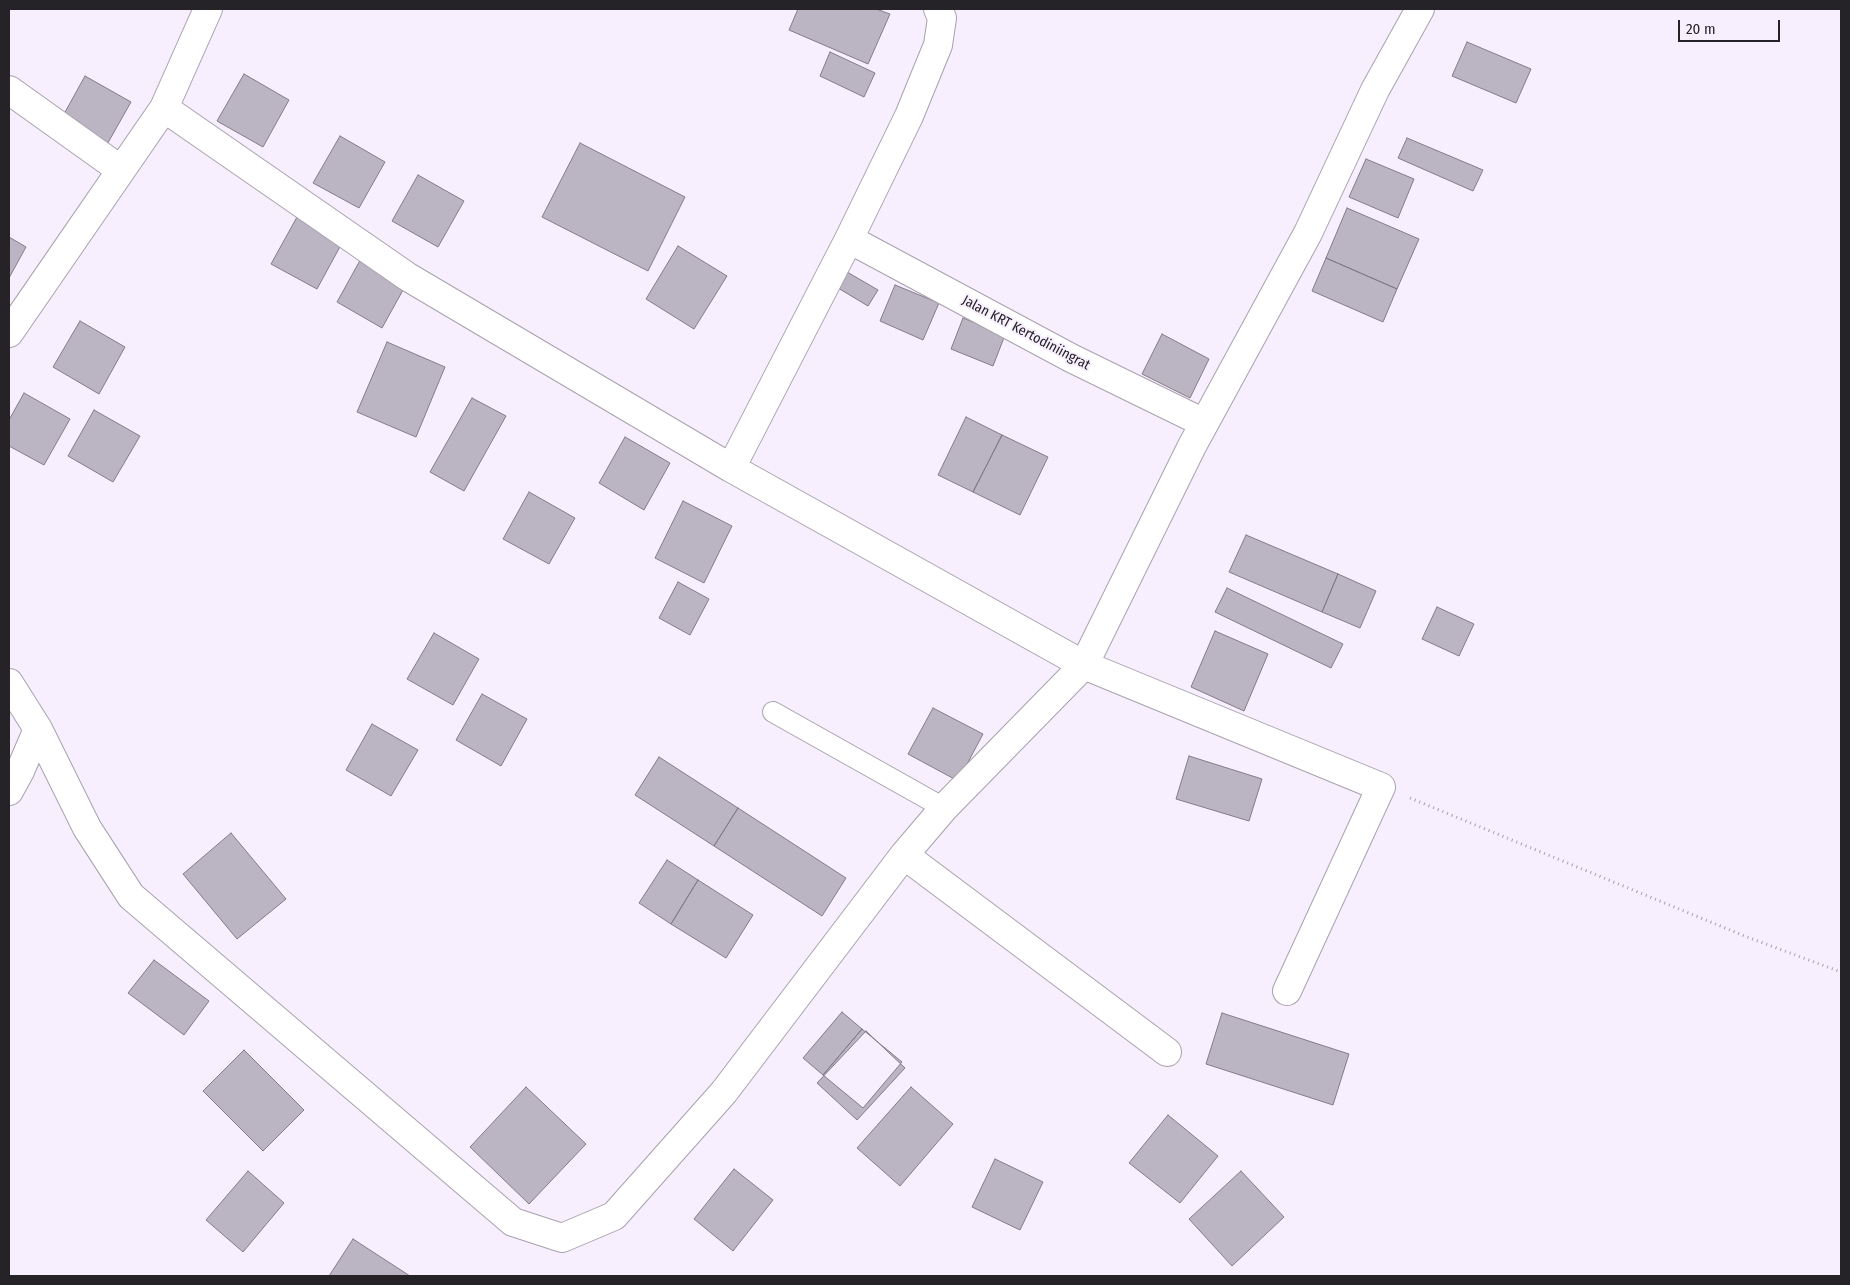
<!DOCTYPE html>
<style>
body{margin:0}
#map{position:relative;width:1850px;height:1285px;overflow:hidden;background:#f7effd;font-family:"Fira Sans Condensed",sans-serif}
canvas{display:block}
.frame{position:absolute;inset:0;border:10px solid #262328;pointer-events:none}
.scale{position:absolute;left:1678px;top:20px;width:102px;height:22px;box-sizing:border-box;border:2px solid #262328;border-top:0;padding-left:6px;font-size:15px;line-height:18px;white-space:nowrap;color:#262328;-webkit-text-stroke:4px #f7effd;paint-order:stroke}
</style>
<div id="map">
<canvas width="1850" height="1285"></canvas>
<div class="frame"></div>
<div class="scale">20 m</div>
</div>
<script>
const context = document.querySelector('canvas').getContext('2d');
context.lineJoin = 'round';
function fillPath(path, color) {
  context.fillStyle = color;
  context.fill(path, 'evenodd');
}
function shape(rows) {
  const path = new Path2D();
  for (const r of rows) {
    path.moveTo(r[0], r[1]);
    for (let i = 2; i < r.length; i += 2) path.lineTo(r[i], r[i + 1]);
  }
  return path;
}
function strokePath(path, color, width, dash) {
  context.strokeStyle = color;
  context.lineWidth = width;
  context.lineCap = dash ? 'butt' : 'round';
  context.setLineDash(dash || []);
  context.stroke(path);
}
function label(font, color, halo, rows, align = 'center') {
  context.font = font + ' "Fira Sans Condensed",sans-serif';
  context.lineWidth = 4;
  context.setLineDash([]);
  context.textBaseline = 'middle';
  context.strokeStyle = halo;
  context.fillStyle = color;
  for (const [text, x, y, turn = 0] of rows) {
    context.save();
    context.translate(x, y);
    context.rotate((+turn || 0) * Math.PI / 180);
    context.textAlign = isNaN(turn) ? turn : align;
    if (halo) context.strokeText(text, 0, 0);
    context.fillText(text, 0, 0);
    context.restore();
  }
}
const building = shape([
 [798,9,876,9,890,14,868,64,789,30,798,9],
 [1467,42,1531,69,1516,103,1452,76,1467,42],
 [830,52,875,73,864,97,820,76,830,52],
 [244,74,289,100,263,147,217,121,244,74],
 [85,76,131,102,105,148,59,123,85,76],
 [340,136,385,162,359,208,313,183,340,136],
 [1407,138,1483,170,1473,191,1398,158,1407,138],
 [580,143,685,197,648,271,542,217,580,143],
 [1366,159,1414,179,1398,218,1349,197,1366,159],
 [418,175,464,201,438,247,392,221,418,175],
 [1347,208,1419,239,1397,289,1326,258,1347,208],
 [297,217,342,243,317,289,271,264,297,217],
 [9,237,26,247,9,278,9,237],
 [678,246,727,276,694,329,646,299,678,246],
 [363,255,408,281,382,328,337,302,363,255],
 [1326,258,1397,289,1383,322,1312,291,1326,258],
 [842,269,878,290,868,306,833,285,842,269],
 [895,285,939,303,923,340,880,321,895,285],
 [963,318,1005,335,993,366,951,349,963,318],
 [80,321,125,347,99,394,53,367,80,321],
 [1162,334,1209,359,1190,398,1142,374,1162,334],
 [387,342,445,367,416,437,357,412,387,342],
 [24,393,70,419,44,465,9,446,9,420,24,393],
 [472,398,506,416,464,491,430,472,472,398],
 [94,410,140,436,113,482,68,456,94,410],
 [966,417,1002,435,973,492,938,475,966,417],
 [1002,435,1048,457,1020,515,973,492,1002,435],
 [625,437,670,463,644,510,599,483,625,437],
 [529,492,575,518,549,564,503,539,529,492],
 [683,501,732,526,704,583,655,558,683,501],
 [1246,535,1338,574,1322,612,1229,572,1246,535],
 [1338,574,1376,591,1360,628,1322,612,1338,574],
 [678,582,709,599,690,635,659,618,678,582],
 [1227,588,1343,644,1331,668,1215,612,1227,588],
 [1437,607,1474,624,1459,656,1422,639,1437,607],
 [1215,631,1268,654,1244,711,1191,687,1215,631],
 [434,633,479,659,453,705,407,679,434,633],
 [482,694,527,719,501,766,456,740,482,694],
 [933,708,983,734,958,781,908,754,933,708],
 [372,724,418,750,391,796,346,770,372,724],
 [1189,756,1262,779,1249,821,1176,799,1189,756],
 [659,757,738,808,714,846,635,795,659,757],
 [738,808,846,878,822,916,714,846,738,808],
 [231,833,286,899,237,939,183,874,231,833],
 [667,860,698,880,671,924,639,903,667,860],
 [698,880,753,915,726,958,671,924,698,880],
 [154,960,209,1001,184,1035,128,993,154,960],
 [842,1012,862,1029,823,1075,803,1058,842,1012],
 [1222,1013,1349,1054,1333,1105,1206,1064,1222,1013],
 [862,1029,902,1062,863,1108,823,1075,862,1029],
 [866,1031,905,1068,857,1120,817,1083,866,1031],
 [244,1050,304,1110,263,1151,203,1091,244,1050],
 [526,1087,586,1144,529,1204,470,1147,526,1087],
 [911,1087,953,1124,900,1186,857,1148,911,1087],
 [1168,1115,1218,1156,1180,1203,1129,1163,1168,1115],
 [995,1159,1043,1182,1020,1230,972,1207,995,1159],
 [734,1169,773,1200,733,1251,694,1219,734,1169],
 [248,1171,284,1203,243,1252,206,1220,248,1171],
 [1241,1171,1284,1217,1232,1266,1189,1219,1241,1171],
 [353,1239,410,1276,329,1276,353,1239]
]);
const path = shape([
 [1410,798,1747,937,1841,972]
]);
const service = shape([
 [773,712,944,808]
]);
const minor = shape([
 [9,90,121,170],
 [164,108,408,277,731,468,1084,665,1381,787,1287,991],
 [849,239,1071,358,1204,423],
 [9,333,164,108,208,9],
 [731,468,849,239,909,116,938,45,942,18,938,9],
 [9,683,38,729,87,828,131,896,513,1222,562,1238,614,1216,724,1092,904,855,944,808,1084,665,1192,446,1308,233,1375,90,1420,9],
 [9,791,20,771,38,729],
 [904,855,1167,1052]
]);
const streetNames = [
 ["Jalan KRT Kertodiniingrat",1026,333,28]
];
fillPath(building, '#bbb4c2');
strokePath(building, '#827c88', 1);
strokePath(service, '#a9a1ae', 22);
strokePath(minor, '#a9a1ae', 30);
strokePath(path, '#a59fa9', 3, [1, 4]);
strokePath(service, '#fff', 20);
strokePath(minor, '#fff', 28);
label('14px', '#262328', '#f7effd', streetNames);
</script>
